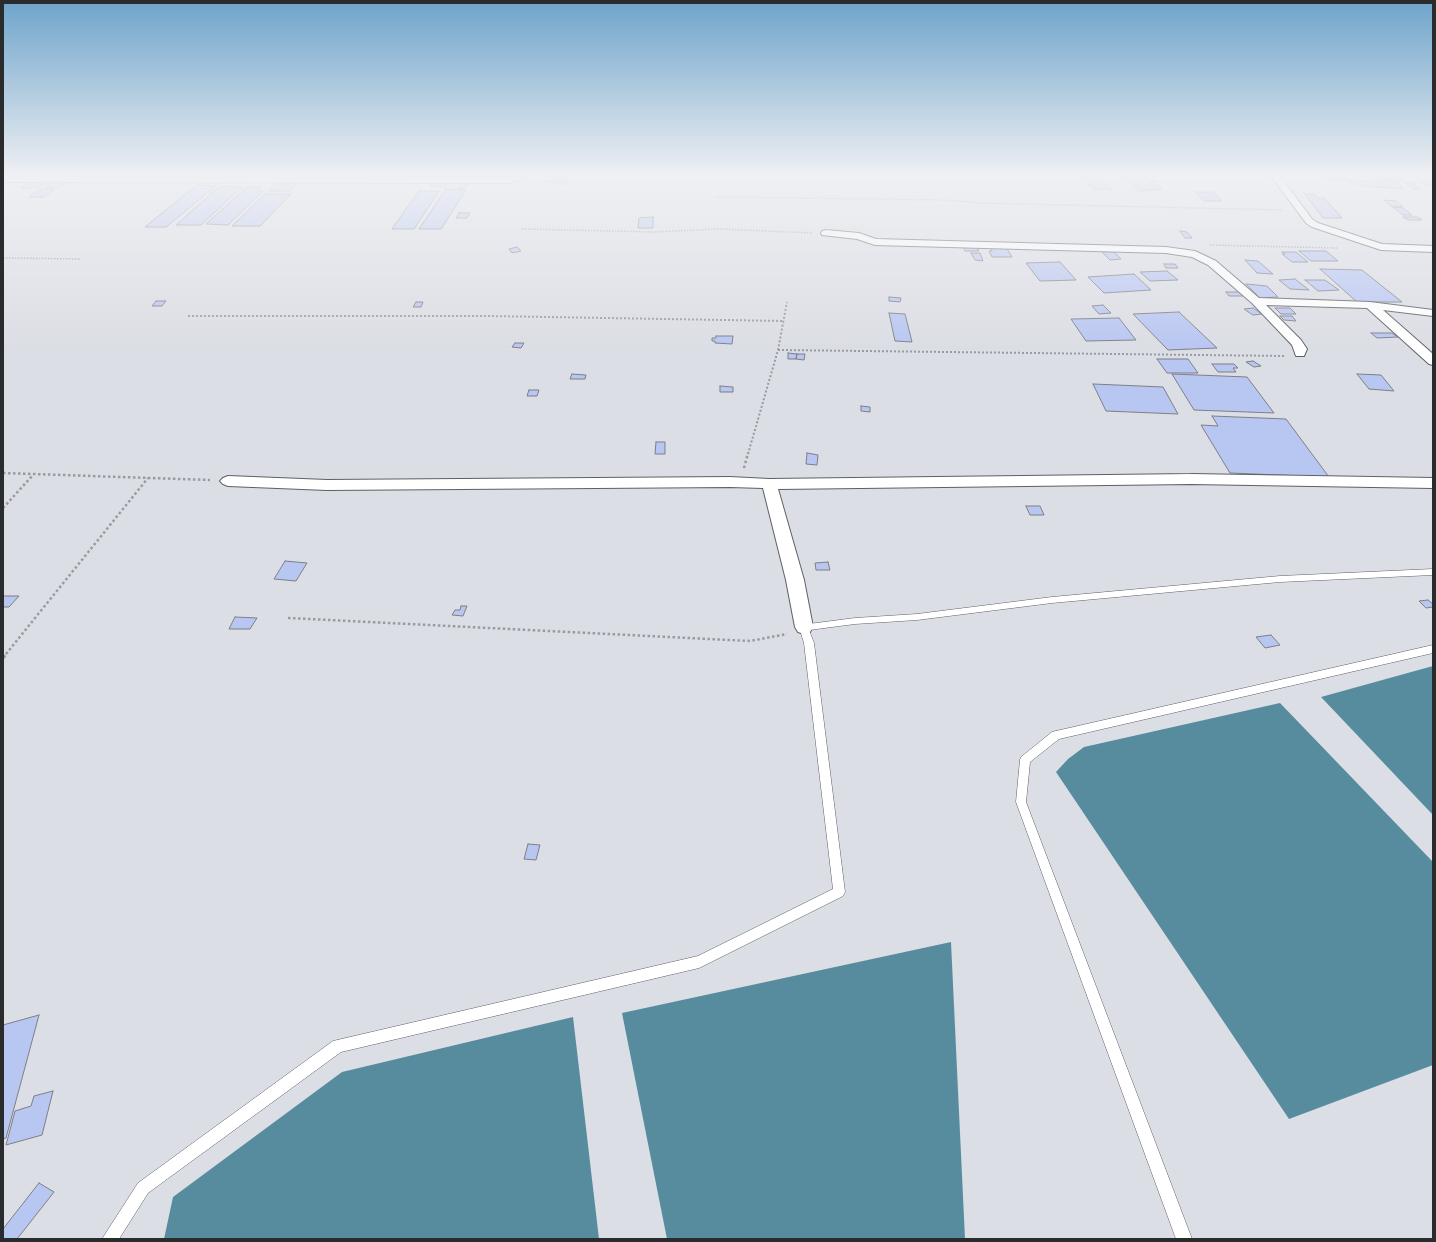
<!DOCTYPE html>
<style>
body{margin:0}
#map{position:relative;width:1436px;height:1242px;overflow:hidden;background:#dcdee5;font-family:"DejaVu Sans",sans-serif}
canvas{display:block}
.frame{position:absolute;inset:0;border:4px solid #2a2b2d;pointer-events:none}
</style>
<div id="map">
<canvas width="1436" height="1242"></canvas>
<div class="frame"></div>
</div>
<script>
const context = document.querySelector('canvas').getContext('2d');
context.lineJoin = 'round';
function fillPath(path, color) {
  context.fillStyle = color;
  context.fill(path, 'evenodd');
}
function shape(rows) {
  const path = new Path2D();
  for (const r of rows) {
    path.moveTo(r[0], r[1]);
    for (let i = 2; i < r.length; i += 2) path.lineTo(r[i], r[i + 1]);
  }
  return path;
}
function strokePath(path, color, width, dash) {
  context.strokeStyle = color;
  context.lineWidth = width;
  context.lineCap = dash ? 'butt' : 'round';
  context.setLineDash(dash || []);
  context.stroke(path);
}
const water = shape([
 [1433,666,1433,815,1321,697],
 [1280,703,1433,862,1433,1065,1289,1119,1056,772,1068,759,1084,747],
 [951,942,965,1239,667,1239,622,1013],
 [573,1017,599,1239,164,1239,173,1197,342,1072]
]);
const building = shape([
 [1129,176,1145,176,1155,182,1150,183,1153,185,1158,185,1162,189,1139,191,1124,177,1129,176],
 [1370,176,1405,179,1409,182,1373,180,1370,176],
 [544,177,559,177,557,182,543,182,544,177],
 [560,177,568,177,566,184,558,184,560,177],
 [1080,177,1099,177,1112,189,1093,189,1080,177],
 [1327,177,1353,179,1358,185,1352,184,1349,181,1329,180,1327,177],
 [1356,179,1377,183,1374,180,1397,182,1404,189,1362,186,1356,179],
 [1417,180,1428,180,1433,183,1433,185,1426,185,1417,180],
 [32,181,48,182,37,188,21,188,32,181],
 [53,181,69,182,56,188,45,187,53,181],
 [433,183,448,183,445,187,430,186,433,183],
 [462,183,471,183,463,189,458,189,462,183],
 [1405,183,1413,183,1421,189,1414,189,1405,183],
 [276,184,297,184,290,191,269,191,276,184],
 [197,185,216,186,166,227,145,227,197,185],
 [220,186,242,187,201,225,176,225,220,186],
 [247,187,262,187,257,191,263,191,228,225,206,224,247,187],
 [40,189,55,189,44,197,29,197,40,189],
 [446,189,466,190,441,229,419,229,446,189],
 [419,191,439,191,414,229,392,229,419,191],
 [1196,192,1213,192,1222,201,1204,201,1196,192],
 [265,194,291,194,260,226,232,226,265,194],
 [1305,194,1314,194,1317,198,1325,199,1342,218,1323,218,1305,194],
 [1384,200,1396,201,1403,207,1392,207,1384,200],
 [1393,207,1401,207,1412,215,1403,215,1393,207],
 [459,213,470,213,467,218,456,218,459,213],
 [653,217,653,228,638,228,639,218,653,217],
 [1403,217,1417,217,1422,220,1408,220,1403,217],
 [1180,231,1187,232,1192,238,1185,238,1180,231],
 [963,246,977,247,979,251,965,251,963,246],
 [517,247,521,251,512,253,509,249,517,247],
 [990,247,1006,247,1012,257,992,257,989,251,992,251,990,247],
 [1113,251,1121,259,1110,260,1102,252,1113,251],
 [1299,251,1326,251,1338,261,1311,261,1299,251],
 [1282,252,1296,252,1308,262,1292,262,1282,254,1285,254,1282,252],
 [971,253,980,253,983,261,975,260,971,253],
 [1245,260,1258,261,1273,274,1257,273,1245,260],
 [1060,262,1076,280,1040,281,1026,263,1060,262],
 [1164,264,1175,264,1178,268,1166,268,1164,264],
 [1320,269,1362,270,1402,302,1357,302,1320,269],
 [1167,271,1178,280,1150,281,1140,272,1167,271],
 [1134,274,1151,290,1104,293,1088,277,1134,274],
 [1295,279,1309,290,1290,289,1279,280,1295,279],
 [1305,280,1325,280,1339,290,1318,291,1305,280],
 [1246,284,1267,286,1278,297,1260,298,1246,284],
 [1226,292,1239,292,1243,296,1229,296,1226,292],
 [889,297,901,298,900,302,889,301,889,297],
 [156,301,166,301,162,306,152,306,156,301],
 [416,302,423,302,421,307,413,307,416,302],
 [1103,305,1111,313,1099,314,1092,306,1103,305],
 [1253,308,1262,314,1253,315,1244,309,1253,308],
 [1275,308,1290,308,1296,314,1281,314,1275,308],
 [1179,312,1217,348,1168,350,1133,314,1179,312],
 [889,313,905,314,912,342,895,341,889,313],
 [1280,316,1292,316,1296,321,1284,320,1280,316],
 [1119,318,1136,340,1086,341,1071,319,1119,318],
 [1371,333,1392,333,1398,337,1377,338,1371,333],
 [716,336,733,336,732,344,715,343,715,341,712,341,712,338,716,338,716,336],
 [515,343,524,343,521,348,512,347,515,343],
 [788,353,797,354,796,359,788,359,788,353],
 [797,354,805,354,804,360,796,359,797,354],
 [1157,359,1188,359,1198,373,1167,373,1157,359],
 [1253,361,1261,366,1254,367,1246,362,1253,361],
 [1212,364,1234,364,1238,368,1233,368,1236,372,1218,372,1212,364],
 [572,374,586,375,585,379,570,379,572,374],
 [1172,374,1247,377,1274,413,1194,410,1172,374],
 [1357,374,1381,375,1394,391,1369,389,1357,374],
 [1093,384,1163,387,1178,414,1106,411,1093,384],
 [720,386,733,387,733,392,720,392,720,386],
 [529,390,539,390,537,396,527,396,529,390],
 [861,406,870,407,870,412,861,411,861,406],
 [1212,416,1286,419,1329,477,1230,473,1201,425,1218,426,1212,416],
 [656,442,665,442,665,454,655,454,656,442],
 [807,453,818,455,817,465,806,464,807,453],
 [1026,506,1040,506,1044,515,1030,515,1026,506],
 [285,561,307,563,296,581,274,579,285,561],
 [828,562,830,570,816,570,815,563,828,562],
 [3,596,19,596,9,607,3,607,3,596],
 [1428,600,1433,604,1433,607,1426,608,1419,601,1428,600],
 [461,606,467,606,463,616,452,615,455,610,460,610,461,606],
 [235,617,257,618,250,629,229,629,235,617],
 [1271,635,1280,645,1265,648,1256,637,1271,635],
 [528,844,540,845,536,860,524,859,528,844],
 [39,1015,6,1138,3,1139,3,1025,39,1015],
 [53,1091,42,1135,6,1145,15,1111,31,1106,34,1096,53,1091],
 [39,1183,54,1192,17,1239,3,1239,3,1229,39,1183]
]);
const pathFar3 = shape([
 [716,197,945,200,980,203,1283,210],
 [522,229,655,232,718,229,813,233],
 [1210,245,1337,248],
 [3,258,81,259]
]);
const pathFar2 = shape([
 [188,316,487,316,784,321],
 [778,350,1286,356],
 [748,454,778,350,787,302]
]);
const pathFar1 = shape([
 [744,468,748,453],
 [3,473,210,480],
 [3,508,33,475],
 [288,618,750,641,787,634],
 [6,654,148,478]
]);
const path = shape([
 [3,658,7,653]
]);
const lane = shape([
 [1433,569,1433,575,1280,582,1052,603,917,620,855,624,809,630,814,643,845,892,843,896,699,968,341,1052,148,1193,119,1239,102,1239,138,1183,333,1041,698,956,833,889,804,643,799,627,801,625,855,618,917,614,1052,597,1280,576,1433,569],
 [1433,645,1433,653,1059,739,1030,762,1026,802,1192,1239,1176,1239,1016,802,1020,760,1021,757,1052,732,1056,731,1433,645]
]);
const street = shape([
 [3,176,509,177,529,176,509,183,3,182,3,176],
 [1271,176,1280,176,1312,219,1318,223,1382,244,1433,246,1433,252,1381,250,1312,227,1306,223,1271,176],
 [826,230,859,233,876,239,1166,247,1195,251,1216,261,1259,298,1370,302,1433,310,1433,316,1383,310,1433,354,1433,365,1429,364,1367,308,1266,305,1301,340,1307,349,1304,356,1296,356,1292,345,1252,303,1208,265,1192,257,1166,253,875,245,857,239,822,235,821,233,822,231,826,230],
 [1191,474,1433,478,1433,488,1191,484,778,489,804,580,813,627,810,632,804,634,798,632,795,627,786,580,763,488,730,487,327,490,228,486,223,484,220,481,223,478,228,476,327,480,730,477,769,479,1191,474]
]);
fillPath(water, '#578c9f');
fillPath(building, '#b8c6f2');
strokePath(building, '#7d7f85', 1);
strokePath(lane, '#5e6065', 1);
strokePath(street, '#5e6065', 2);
strokePath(pathFar3, '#999ba0', 1.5, [1.5, 1.5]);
strokePath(pathFar2, '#999ba0', 2, [2, 2]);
strokePath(pathFar1, '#999ba0', 2.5, [2.5, 2.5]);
strokePath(path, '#999ba0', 3, [3.5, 3.5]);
fillPath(lane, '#fff');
fillPath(street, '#fff');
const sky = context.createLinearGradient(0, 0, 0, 350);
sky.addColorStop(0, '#6ea4cb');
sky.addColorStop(0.5, '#eff0f3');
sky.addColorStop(1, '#eff0f300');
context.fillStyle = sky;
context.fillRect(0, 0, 1436, 350);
</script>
